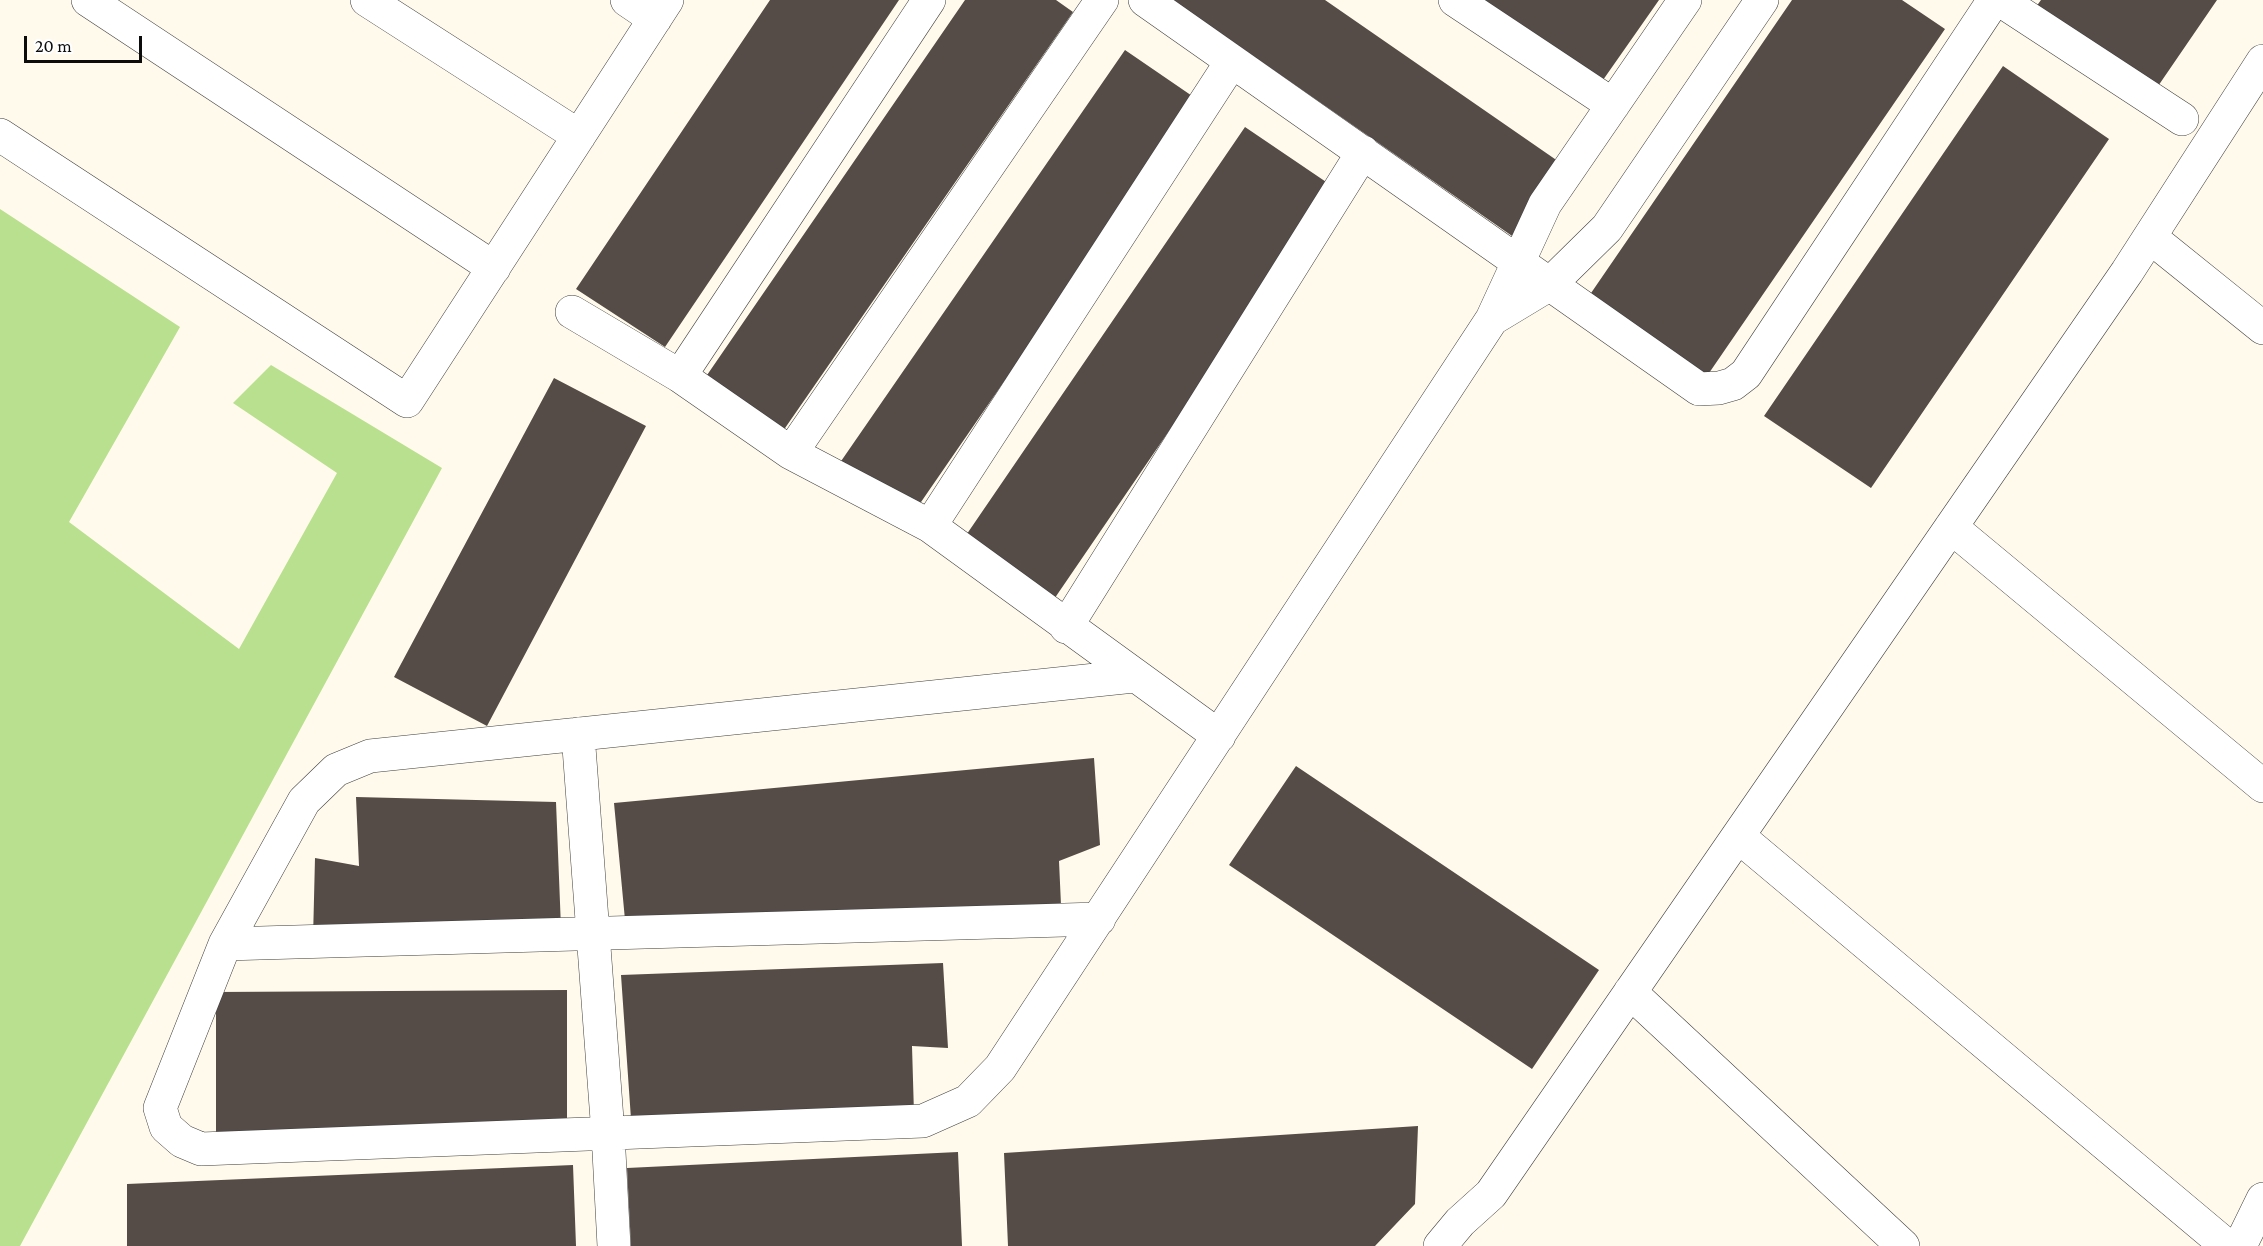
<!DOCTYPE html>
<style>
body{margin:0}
#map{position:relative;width:2263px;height:1246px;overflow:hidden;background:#fffaeb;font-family:"Crimson Pro",serif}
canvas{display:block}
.scale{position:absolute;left:24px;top:36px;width:118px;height:27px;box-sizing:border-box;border:3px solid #0c0c0c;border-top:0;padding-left:8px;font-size:18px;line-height:21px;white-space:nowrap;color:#0c0c0c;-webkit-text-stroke:4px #fff;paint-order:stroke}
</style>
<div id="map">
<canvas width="2263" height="1246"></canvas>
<div class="scale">20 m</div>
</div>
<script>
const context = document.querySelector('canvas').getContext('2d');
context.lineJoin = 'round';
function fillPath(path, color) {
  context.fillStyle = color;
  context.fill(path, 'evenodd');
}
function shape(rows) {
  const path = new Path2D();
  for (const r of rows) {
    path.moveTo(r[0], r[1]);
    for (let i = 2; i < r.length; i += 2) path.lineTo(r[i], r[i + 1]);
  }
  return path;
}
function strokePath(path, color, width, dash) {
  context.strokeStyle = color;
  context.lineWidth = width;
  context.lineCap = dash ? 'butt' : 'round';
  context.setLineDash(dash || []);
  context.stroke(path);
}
const forest = shape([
 [0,209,180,327,69,522,239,649,337,473,233,403,271,365,442,468,20,1246,0,1246]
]);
const building = shape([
 [770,0,899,0,665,347,576,289],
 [965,0,1056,0,1073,12,783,431,705,378],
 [1173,0,1325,0,1565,166,1515,238],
 [1465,0,1659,0,1596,90],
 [1792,0,1902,0,1945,29,1707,376,1589,296],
 [2041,0,2217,0,2154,92,2033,11],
 [1125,50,1198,100,910,518,837,467],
 [2003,66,2109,139,1871,488,1764,416],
 [1245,127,1335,188,1048,608,958,547],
 [554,378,646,426,487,726,394,677],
 [1094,758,1100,845,1059,861,1061,905,627,941,614,803],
 [1296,766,1599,970,1532,1069,1229,865],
 [356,797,556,802,561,928,313,939,315,858,359,866],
 [943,963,948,1048,912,1046,914,1114,631,1119,621,975],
 [567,990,567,1129,216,1132,216,992],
 [1418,1126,1415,1204,1375,1246,1008,1246,1004,1153],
 [958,1152,962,1246,631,1246,627,1168],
 [573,1165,576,1246,127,1246,127,1184]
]);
const minor = shape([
 [88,0,494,268],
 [367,0,579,136],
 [627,0,655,19],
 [1145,0,1699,389,1719,388,1733,384,1746,374,1994,0],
 [1455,0,1613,105],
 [2000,0,2182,119],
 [0,135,407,401,667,0],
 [2150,237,2263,328],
 [572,312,680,376,791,453,930,526,1219,736],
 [1492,319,1550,284,1607,228,1762,0],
 [680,376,929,0],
 [791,453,1102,0],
 [930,526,1232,61],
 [1951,527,2263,786],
 [1066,627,1363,152],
 [1134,676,370,756,336,770,304,801,225,944,160,1108,166,1127,182,1141,201,1149,923,1121,968,1101,1000,1068,1492,319,1545,204,1685,0],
 [578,734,608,1133,614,1246],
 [1738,836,2227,1246],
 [225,944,1099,919],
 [1630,992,1903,1246],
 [1440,1246,1460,1222,1491,1194,2127,272,2263,61],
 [2240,1246,2263,1199]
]);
fillPath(forest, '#b8e08e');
fillPath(building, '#564c47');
strokePath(minor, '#3f3f3f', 34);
strokePath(minor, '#fff', 33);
</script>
